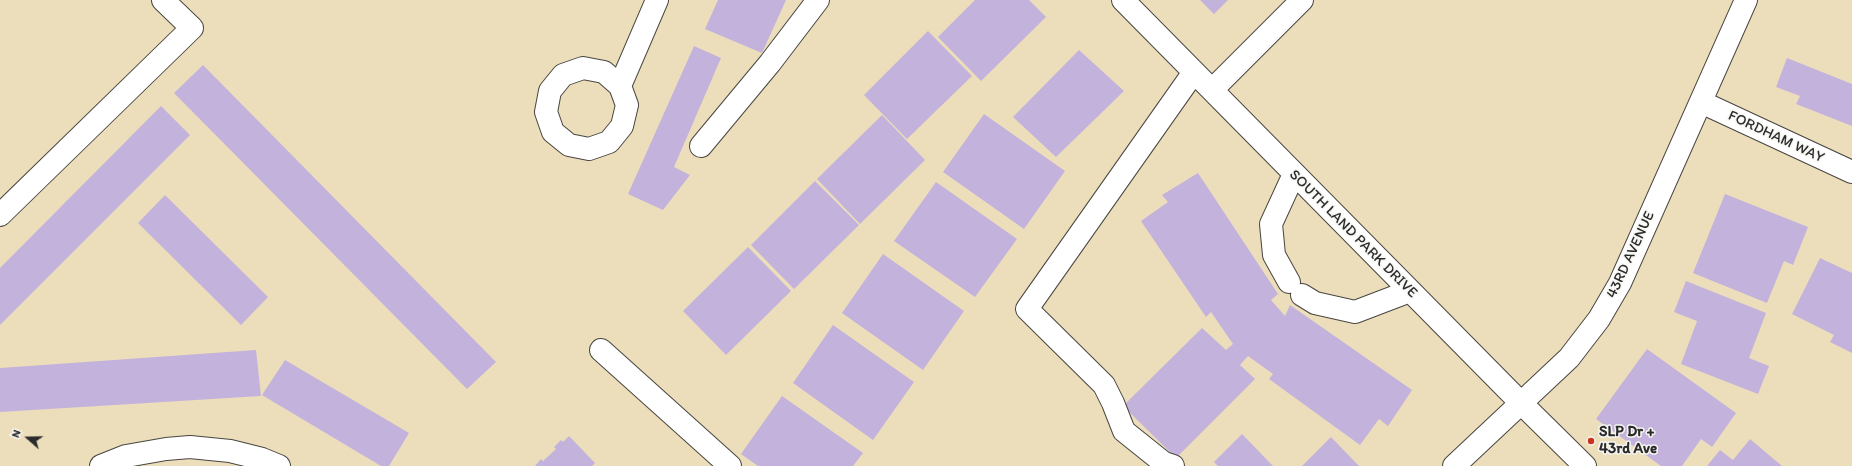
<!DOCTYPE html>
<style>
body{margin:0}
#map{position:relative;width:1852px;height:466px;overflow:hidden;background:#ecdebb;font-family:Itim,sans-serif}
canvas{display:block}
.north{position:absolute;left:8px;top:418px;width:40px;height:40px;-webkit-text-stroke:3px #f6f6f2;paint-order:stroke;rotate:290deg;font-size:11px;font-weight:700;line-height:16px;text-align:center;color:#2b2b2b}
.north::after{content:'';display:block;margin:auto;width:14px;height:18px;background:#2b2b2b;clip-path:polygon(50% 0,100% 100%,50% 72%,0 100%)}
</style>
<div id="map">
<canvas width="1852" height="466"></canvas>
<div class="north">N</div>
</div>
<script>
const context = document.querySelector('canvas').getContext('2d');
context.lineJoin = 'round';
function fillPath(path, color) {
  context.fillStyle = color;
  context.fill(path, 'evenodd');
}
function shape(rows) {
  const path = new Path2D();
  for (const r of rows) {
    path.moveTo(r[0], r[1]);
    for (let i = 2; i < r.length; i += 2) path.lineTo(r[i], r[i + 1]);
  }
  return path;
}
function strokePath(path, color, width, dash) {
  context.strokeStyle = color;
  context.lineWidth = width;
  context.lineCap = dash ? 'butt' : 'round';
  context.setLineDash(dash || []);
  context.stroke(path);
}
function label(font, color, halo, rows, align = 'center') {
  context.font = font + ' Itim,sans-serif';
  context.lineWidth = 3;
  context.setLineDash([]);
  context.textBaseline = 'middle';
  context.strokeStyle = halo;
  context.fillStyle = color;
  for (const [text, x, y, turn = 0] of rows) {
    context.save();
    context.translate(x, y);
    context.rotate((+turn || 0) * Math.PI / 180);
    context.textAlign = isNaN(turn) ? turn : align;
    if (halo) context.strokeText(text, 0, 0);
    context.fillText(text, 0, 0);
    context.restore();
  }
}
const building = shape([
 [718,0,786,0,762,53,705,29],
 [975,0,1029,0,1046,17,981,81,938,37],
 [1200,0,1228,0,1214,14],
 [928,31,972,76,907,139,864,95],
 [694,46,721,58,674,167,690,175,663,210,628,194],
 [1079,50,1124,91,1056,157,1013,117],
 [1787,58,1852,84,1852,126,1796,104,1800,96,1776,87],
 [203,65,496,362,467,389,174,93],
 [161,106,190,135,0,325,0,268],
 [984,114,1065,171,1024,229,943,172],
 [882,115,925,160,860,224,817,179],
 [1198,173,1278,294,1271,300,1285,316,1290,305,1412,390,1388,426,1379,419,1360,445,1269,379,1273,374,1248,356,1240,365,1255,379,1176,458,1123,406,1202,328,1226,350,1233,344,1211,312,1206,317,1141,221,1168,202,1162,195],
 [815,181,859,225,794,289,751,245],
 [936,182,1017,239,975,297,894,241],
 [1725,194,1808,227,1793,265,1784,261,1767,303,1693,273],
 [165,195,268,297,241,325,138,223],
 [748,247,791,291,726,355,683,311],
 [883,254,964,311,923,370,842,313],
 [1820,258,1852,273,1852,353,1830,342,1834,335,1792,314],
 [1686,281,1766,313,1749,358,1769,366,1758,394,1681,364,1697,321,1674,312],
 [833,325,914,382,873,440,793,383],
 [1647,349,1736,413,1712,447,1701,439,1682,466,1661,466,1596,419],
 [256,350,261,396,0,412,0,368],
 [285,360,409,433,389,466,381,466,262,395],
 [782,396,863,453,853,466,758,466,741,454],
 [1242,434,1273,466,1218,466,1214,462],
 [569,436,595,463,592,466,535,466,541,459,543,461,556,449,554,447,561,440,563,442],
 [1331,437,1359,466,1302,466],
 [1750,439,1782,466,1707,466,1720,450,1733,460]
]);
const minor = shape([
 [1123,0,1521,403,1585,466],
 [620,86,604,72,583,68,563,75,550,91,546,112,553,132,569,145,589,149,609,142,622,126,627,105,620,86,657,0],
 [1212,90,1302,0],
 [1701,102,1852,172],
 [701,146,770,63,818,0],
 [0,215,192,28,163,0],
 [1289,282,1274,255,1271,224,1294,174],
 [1302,295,1315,303,1355,312,1410,291],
 [601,350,730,466],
 [101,466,126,456,166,449,190,447,230,451,262,459,279,466],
 [1173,466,1164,463,1124,431,1113,403,1104,385,1027,309,1194,72],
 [1454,466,1569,358,1599,319,1620,283,1746,0]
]);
const markers = [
 [1591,441,4,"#c8321e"]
];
const streetNames = [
 ["FORDHAM WAY",1776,137,25],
 ["SOUTH LAND PARK DRIVE",1353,234,45],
 ["43RD AVENUE",1631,255,-65]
];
const poiNames = [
 ["SLP Dr +",1599,432],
 ["43rd Ave",1599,449]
];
fillPath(building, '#c3b2dc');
strokePath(minor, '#484641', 24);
strokePath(minor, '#fff', 22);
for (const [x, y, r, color] of markers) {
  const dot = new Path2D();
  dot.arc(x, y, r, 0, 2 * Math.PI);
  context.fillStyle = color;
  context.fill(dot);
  strokePath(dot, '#f6f6f2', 1.5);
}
label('15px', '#2b2b2b', '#f6f6f2', streetNames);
label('bold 15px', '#2b2b2b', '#f6f6f2', poiNames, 'left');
</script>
